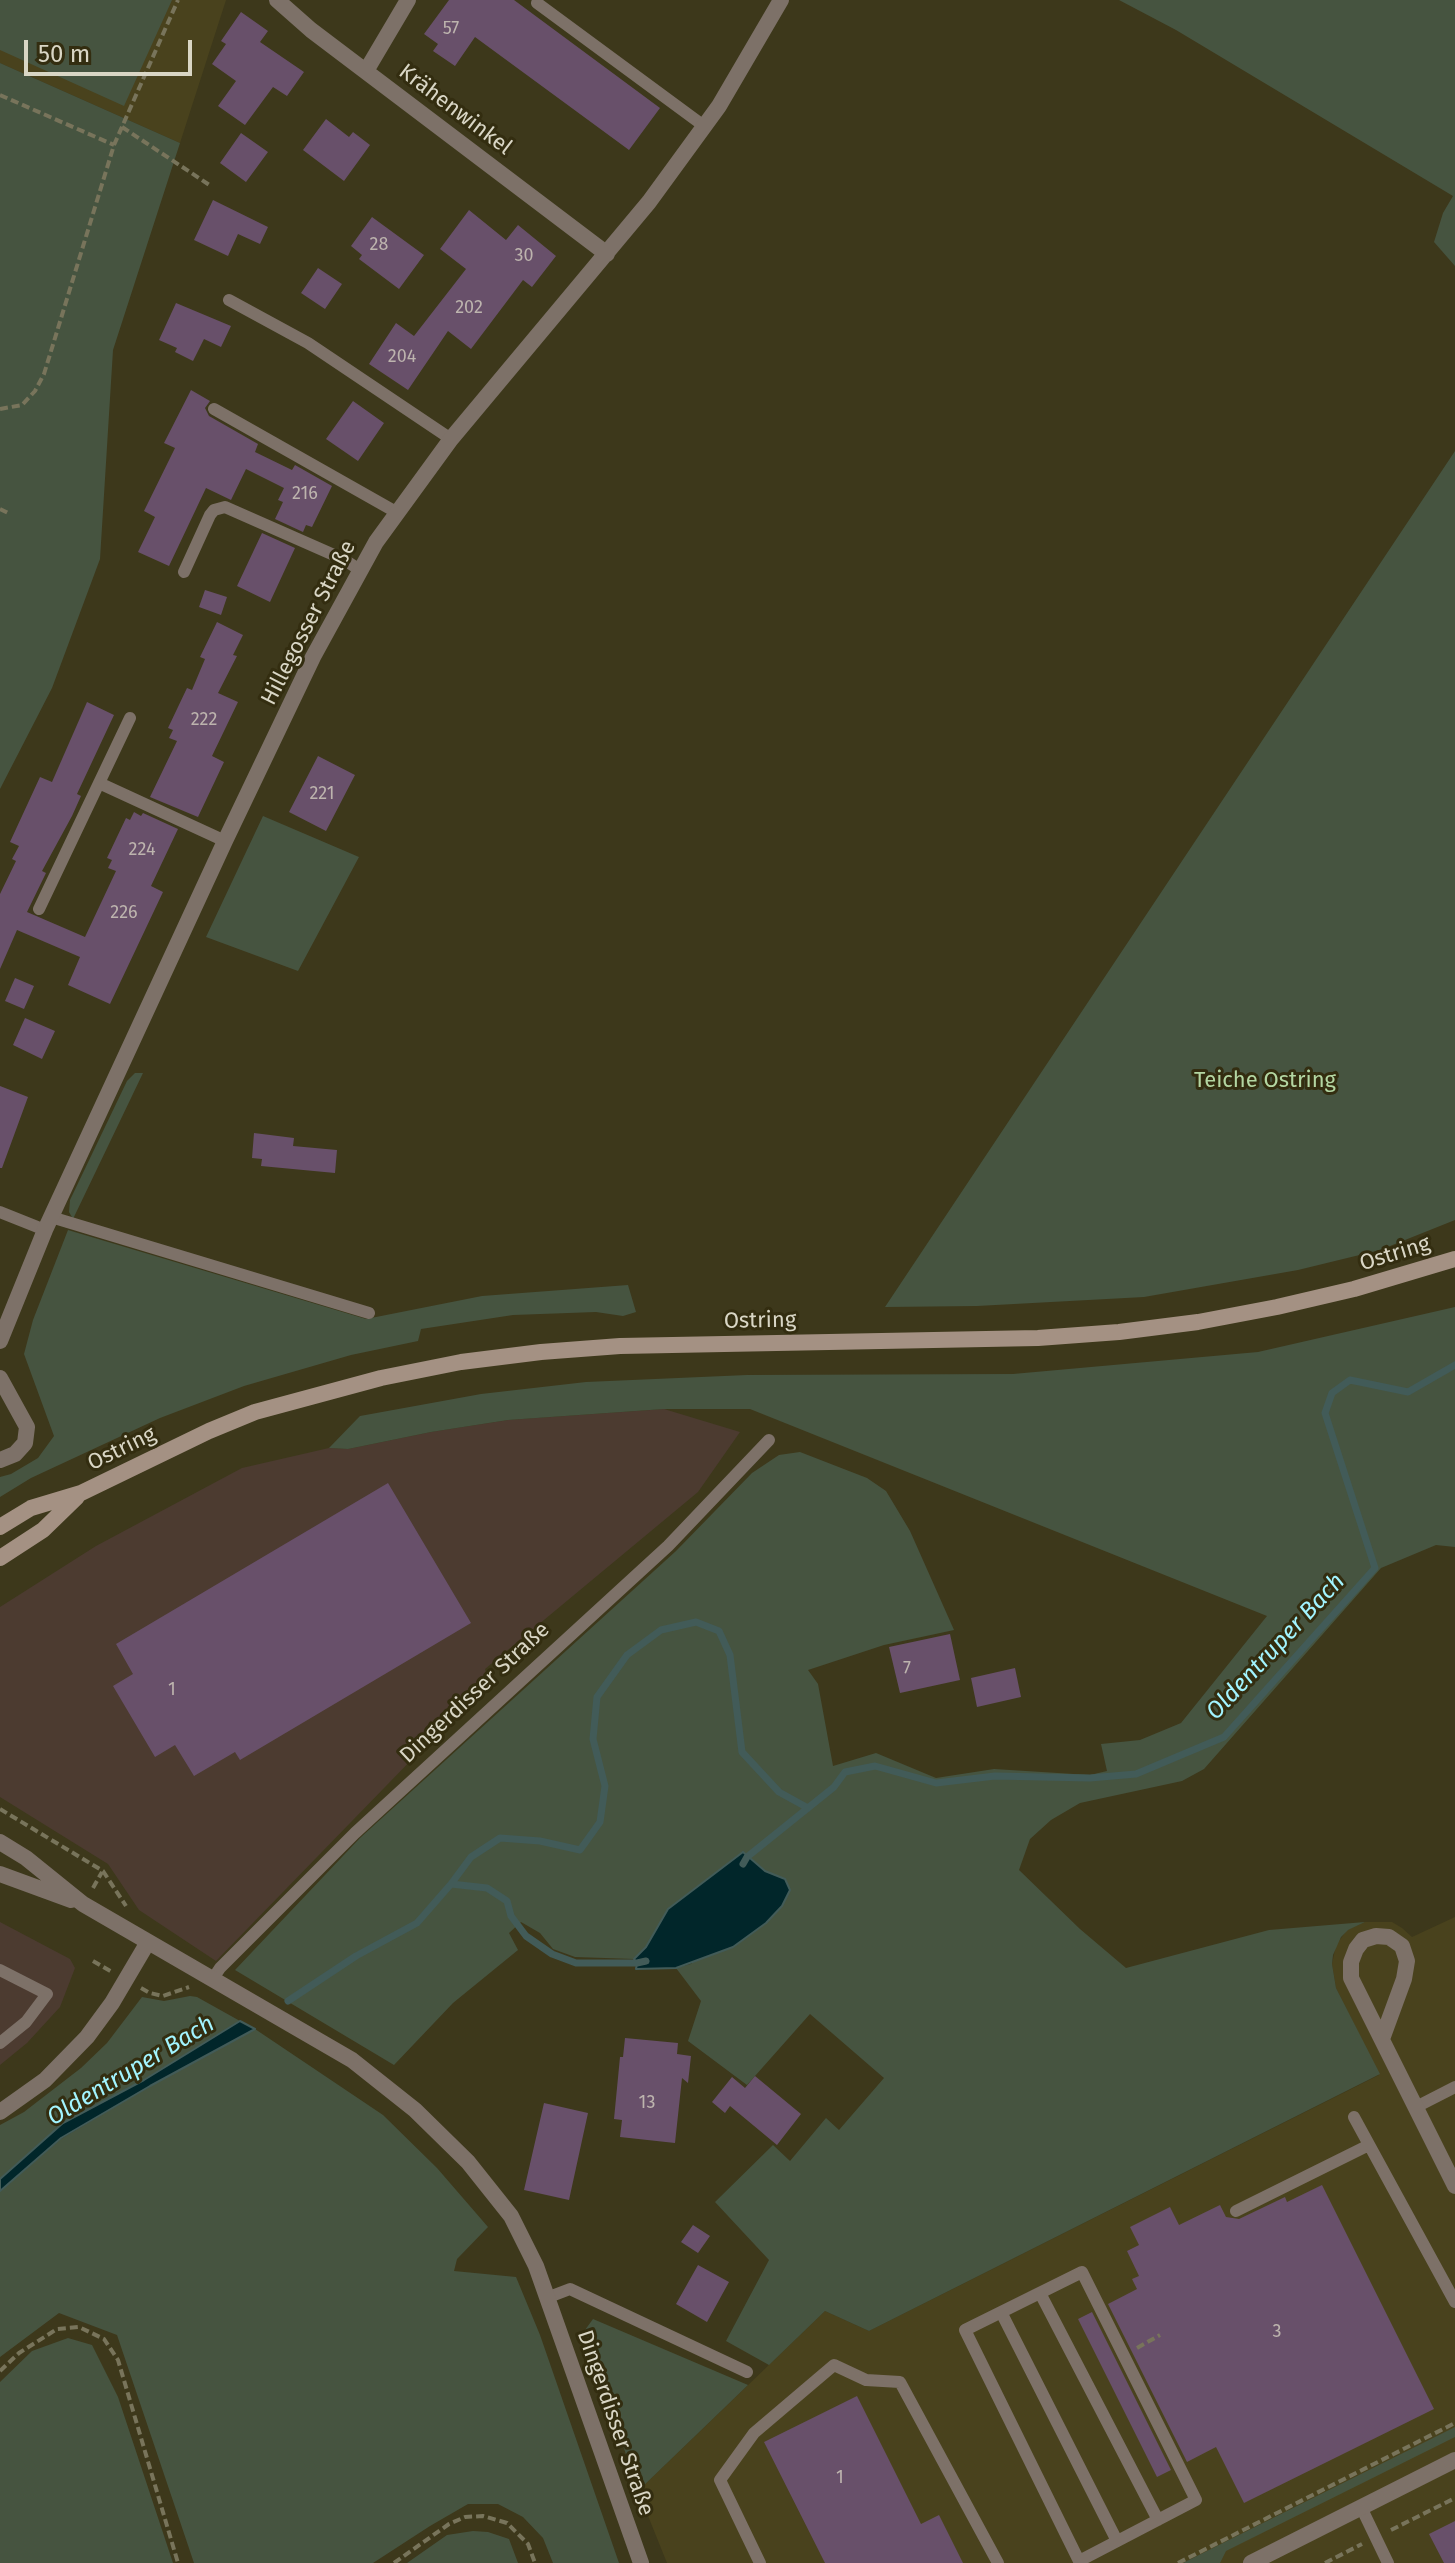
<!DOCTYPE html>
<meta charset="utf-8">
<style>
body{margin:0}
#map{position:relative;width:1455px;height:2563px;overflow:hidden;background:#3d381b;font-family:"Fira Sans",sans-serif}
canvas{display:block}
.scale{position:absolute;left:24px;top:40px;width:168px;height:36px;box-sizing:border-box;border:4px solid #d9d6c5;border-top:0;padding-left:10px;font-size:24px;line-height:28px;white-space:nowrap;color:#d9d6c5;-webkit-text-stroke:6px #332d10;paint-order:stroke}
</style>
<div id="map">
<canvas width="1455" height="2563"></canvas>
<div class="scale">50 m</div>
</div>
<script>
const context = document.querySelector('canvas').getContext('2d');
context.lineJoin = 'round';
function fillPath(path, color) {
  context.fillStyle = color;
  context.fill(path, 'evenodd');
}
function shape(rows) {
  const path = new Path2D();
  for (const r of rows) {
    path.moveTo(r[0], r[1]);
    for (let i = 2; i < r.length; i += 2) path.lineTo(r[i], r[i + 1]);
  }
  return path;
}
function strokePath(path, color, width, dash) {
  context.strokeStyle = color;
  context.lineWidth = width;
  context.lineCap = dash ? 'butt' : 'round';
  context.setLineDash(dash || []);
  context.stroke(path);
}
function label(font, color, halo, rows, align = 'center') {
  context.font = font + ' "Fira Sans",sans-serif';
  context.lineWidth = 6;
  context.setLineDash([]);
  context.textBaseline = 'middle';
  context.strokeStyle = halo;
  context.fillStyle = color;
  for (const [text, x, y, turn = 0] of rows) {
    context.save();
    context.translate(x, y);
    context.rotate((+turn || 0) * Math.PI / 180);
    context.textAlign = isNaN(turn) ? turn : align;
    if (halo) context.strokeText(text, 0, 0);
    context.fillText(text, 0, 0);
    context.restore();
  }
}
const commercial = shape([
 [664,1409,740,1432,698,1492,485,1669,488,1681,216,1961,139,1910,108,1864,0,1797,0,1607,96,1546,242,1468,329,1448,348,1449,431,1432,508,1420],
 [0,1922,70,1959,75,1968,60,2007,27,2043,0,2065]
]);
const built = shape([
 [0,0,226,0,180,143,0,63],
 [1455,1917,1455,2563,667,2563,638,2491,825,2311,869,2331,1379,2075,1336,1988,1332,1964,1336,1945,1347,1930,1365,1922,1392,1922,1402,1928,1412,1937]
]);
const green = shape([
 [0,0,172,0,124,106,0,50],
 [1119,0,1455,0,1455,266,1434,242,1443,213,1453,196,1176,30],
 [0,63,180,143,113,350,100,559,52,688,0,789],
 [1455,451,1455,1220,1380,1250,1298,1270,1144,1297,977,1306,885,1307],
 [263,816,359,857,298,971,206,937],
 [135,1073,143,1073,73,1219,69,1212,70,1200,127,1081],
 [68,1230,366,1319,482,1296,628,1285,636,1312,623,1316,596,1312,513,1315,421,1329,418,1341,351,1355,244,1386,160,1418,31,1478,0,1497,0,1477,11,1474,38,1458,54,1436,24,1354,33,1320],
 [1455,1307,1455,1547,1436,1545,1381,1568,1204,1769,1182,1781,1080,1803,1051,1820,1030,1839,1019,1870,1080,1929,1126,1968,1269,1930,1365,1922,1348,1930,1341,1937,1333,1955,1332,1964,1336,1988,1380,2074,869,2331,825,2311,769,2365,726,2341,769,2260,715,2202,773,2145,790,2161,826,2118,839,2130,884,2078,810,2014,747,2085,688,2041,701,2001,676,1968,691,1964,785,1879,765,1871,743,1853,668,1909,646,1947,634,1959,575,1957,553,1949,540,1933,521,1922,509,1933,518,1950,453,2003,394,2065,235,1970,360,1838,676,1551,752,1473,779,1455,800,1452,867,1478,886,1491,910,1531,954,1630,884,1645,808,1670,818,1684,833,1766,876,1753,936,1778,994,1769,1090,1775,1107,1771,1101,1744,1140,1740,1181,1723,1267,1616,750,1409,664,1409,508,1420,431,1432,348,1449,329,1448,360,1416,481,1394,586,1382,747,1375,1013,1374,1258,1352],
 [190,1996,197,1997,240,2021,144,2080,63,2123,0,2179,0,2125,24,2112,81,2068,107,2043,142,1997,164,2001],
 [255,2029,383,2115,437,2168,488,2227,457,2259,454,2271,516,2277,540,2335,619,2563,553,2563,543,2538,523,2517,498,2504,468,2504,430,2526,373,2563,194,2563,117,2335,59,2313,0,2357,0,2191,61,2139,150,2086],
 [593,2319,748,2385,638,2491,585,2330],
 [68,2338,92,2345,118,2397,173,2563,0,2563,0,2382,32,2351],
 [1455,2427,1455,2437,1226,2551,1220,2563,1183,2563],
 [473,2531,488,2532,509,2539,518,2563,407,2563,447,2535]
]);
const water = shape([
 [743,1852,765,1871,785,1879,790,1890,782,1906,766,1923,733,1947,676,1968,636,1969,637,1963,634,1959,646,1947,668,1909,743,1852],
 [240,2021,255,2029,150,2086,61,2138,0,2191,0,2179,63,2123,144,2080,240,2021]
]);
const stream = shape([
 [743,1864,747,1857,834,1787,845,1772,875,1766,936,1783,995,1776,1090,1778,1136,1774,1224,1737,1375,1568,1325,1413,1332,1393,1350,1380,1408,1392,1455,1365],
 [451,1884,471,1857,500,1838,540,1841,580,1850,600,1822,605,1786,593,1739,597,1697,627,1655,661,1630,696,1622,719,1631,730,1655,742,1752,779,1792,808,1808],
 [288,2001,356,1956,417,1923,451,1884,487,1888,507,1901,511,1916,526,1936,552,1954,576,1963,637,1963,646,1961]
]);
const building = shape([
 [449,0,514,0,660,108,629,150,475,37,455,66,433,51,438,44,424,34],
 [241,12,268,31,260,42,304,72,287,96,273,87,245,125,218,106,236,81,212,64,226,44,221,41],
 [326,119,349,137,353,132,370,145,344,181,303,150],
 [241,133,268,152,246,182,220,163],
 [213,200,268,227,260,244,238,234,228,256,194,240],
 [469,210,506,240,518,225,556,256,532,287,523,280,471,349,448,331,408,390,369,364,396,323,414,336,466,269,440,249],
 [372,217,424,255,399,289,359,259,362,255,351,246],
 [318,268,342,284,325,309,301,293],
 [176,303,231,326,221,347,204,339,193,361,175,352,177,348,159,340],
 [191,390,210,401,205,408,209,416,258,444,255,452,292,470,295,465,332,486,312,527,306,525,303,532,275,519,283,502,278,500,284,488,246,469,231,500,206,488,169,566,138,552,155,517,144,511,175,448,164,443],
 [353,401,384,423,358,461,326,439],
 [262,533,295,548,270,602,237,586],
 [205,590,227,597,221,615,199,607],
 [217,622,243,635,233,655,237,656,218,693,238,702,212,756,224,762,198,817,150,797,177,741,169,738,173,730,168,728,187,688,192,690,205,659,200,657],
 [87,702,114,715,77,794,81,796,72,816,42,871,46,873,27,912,85,937,116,871,108,868,112,860,107,858,126,818,130,820,134,812,141,816,143,813,178,829,151,886,163,892,110,1004,68,985,80,957,17,930,0,969,0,894,16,861,12,859,19,846,10,842,40,777,52,782],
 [318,756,355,775,326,831,289,812],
 [15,978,34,986,24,1009,5,1001],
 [25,1018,55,1031,42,1059,13,1045],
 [0,1086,28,1097,2,1168,0,1168],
 [254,1133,294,1138,293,1146,337,1150,335,1173,261,1166,262,1159,252,1158],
 [388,1483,471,1623,240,1760,235,1752,194,1776,175,1745,155,1757,113,1686,133,1674,116,1644],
 [950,1634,960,1680,900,1693,889,1647],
 [1015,1668,1021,1697,977,1707,971,1678],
 [625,2038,678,2043,677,2054,691,2056,688,2083,682,2078,675,2143,620,2137,622,2120,614,2119,620,2057,623,2057],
 [755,2076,801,2114,777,2145,730,2106,725,2113,712,2102,732,2077,745,2088],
 [544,2103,588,2113,569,2200,524,2190],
 [1322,2185,1434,2409,1244,2503,1216,2447,1187,2462,1108,2304,1137,2289,1132,2279,1139,2276,1127,2251,1139,2245,1130,2227,1170,2207,1179,2225,1220,2205,1226,2217,1239,2219,1285,2197,1287,2202],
 [693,2225,710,2236,698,2253,681,2242],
 [698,2265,729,2282,707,2322,676,2304],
 [1092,2312,1171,2470,1157,2477,1078,2319],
 [857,2396,921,2524,939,2515,963,2563,825,2563,764,2442],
 [1455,2521,1455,2563,1444,2563,1429,2534]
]);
const path = shape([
 [0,95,114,145],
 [122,127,211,186],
 [0,409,22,405,35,391,44,374,114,145,178,0],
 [0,509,10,514],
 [0,1809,103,1871,126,1906],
 [93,1888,102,1872],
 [93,1961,112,1972],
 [141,1988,150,1993,163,1996,189,1987],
 [1137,2348,1160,2335],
 [0,2371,19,2353,57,2329,79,2327,104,2339,118,2360,178,2563],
 [1391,2530,1455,2498],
 [394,2563,449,2524,465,2517,483,2516,507,2523,528,2544,535,2563],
 [1178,2563,1455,2423],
 [1325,2563,1362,2544]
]);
const service = shape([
 [537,3,704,126],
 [229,300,308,343,451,439],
 [214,409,396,512],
 [184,572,210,515,214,510,225,507,343,559,360,570],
 [99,783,225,841],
 [39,909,130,718],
 [0,1212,45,1230],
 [51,1217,369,1313],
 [0,1970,47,1994,26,2022,0,2043],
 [212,1980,220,1968,355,1833,668,1546,769,1440],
 [1416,2107,1455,2087],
 [1354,2117,1455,2302],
 [1236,2211,1369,2145],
 [1082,2272,1196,2500,1079,2561,965,2330,1082,2272],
 [1040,2293,1158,2520],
 [549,2297,570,2289,747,2372],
 [1001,2312,1117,2541],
 [1361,2507,1388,2563],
 [760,2563,720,2480,754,2433,834,2365,866,2380,900,2382,998,2563]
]);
const minor = shape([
 [277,0,311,30,607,254],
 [366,71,408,0],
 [0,1341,45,1230,225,841,313,657,376,542,451,439,649,202,719,106,781,0],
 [0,1378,27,1427,25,1443,15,1454,0,1460],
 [0,1842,26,1858,83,1904,352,2060,415,2110,468,2162,511,2216,536,2266,641,2563],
 [0,1874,71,1900],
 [1382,2039,1404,1979,1407,1961,1402,1946,1389,1937,1376,1936,1363,1940,1356,1949,1351,1962,1351,1978,1455,2186],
 [0,2112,45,2080,87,2037,112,2003,148,1942],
 [1251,2563,1455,2460]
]);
const secondary = shape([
 [0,1527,31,1508,81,1493,209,1431,255,1412,381,1378,461,1362,541,1352,620,1346,1038,1338,1119,1332,1198,1322,1277,1307,1354,1289,1455,1259],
 [0,1558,43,1530,77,1497]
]);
const numberNames = [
 ["57",451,29],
 ["28",379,245],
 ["30",524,256],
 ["202",469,308],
 ["204",402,357],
 ["216",305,494],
 ["222",204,720],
 ["221",322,794],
 ["224",142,850],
 ["226",124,913],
 ["7",907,1669],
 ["1",172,1690],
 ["13",647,2103],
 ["3",1277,2332],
 ["1",840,2478]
];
const streetNames = [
 ["Krähenwinkel",455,110,37],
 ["Hillegosser Straße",309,623,-63],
 ["Ostring",1395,1254,-17],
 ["Ostring",760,1321,-1],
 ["Ostring",122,1449,-26],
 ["Dingerdisser Straße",475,1693,-43],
 ["Dingerdisser Straße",615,2423,71]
];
const parkNames = [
 ["Teiche Ostring",1265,1081]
];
const waterNames = [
 ["Oldentruper Bach",1276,1647,-47],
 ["Oldentruper Bach",131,2071,-31]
];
fillPath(commercial, '#4c3b30');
fillPath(built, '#49421d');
fillPath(green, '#465440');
fillPath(water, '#01262a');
strokePath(water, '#425b58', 2);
strokePath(stream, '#425b58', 7);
fillPath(building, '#68506a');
strokePath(path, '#78745b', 4, [8, 4]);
strokePath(service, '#7d7168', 12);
strokePath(minor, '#7d7168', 16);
strokePath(secondary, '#a49183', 16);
label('18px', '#bdb4ae', null, numberNames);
label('22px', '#d9d6c5', '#332d10', streetNames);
label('22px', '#b3d6a2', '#332d10', parkNames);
label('italic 24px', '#a2f4ff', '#332d10', waterNames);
</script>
